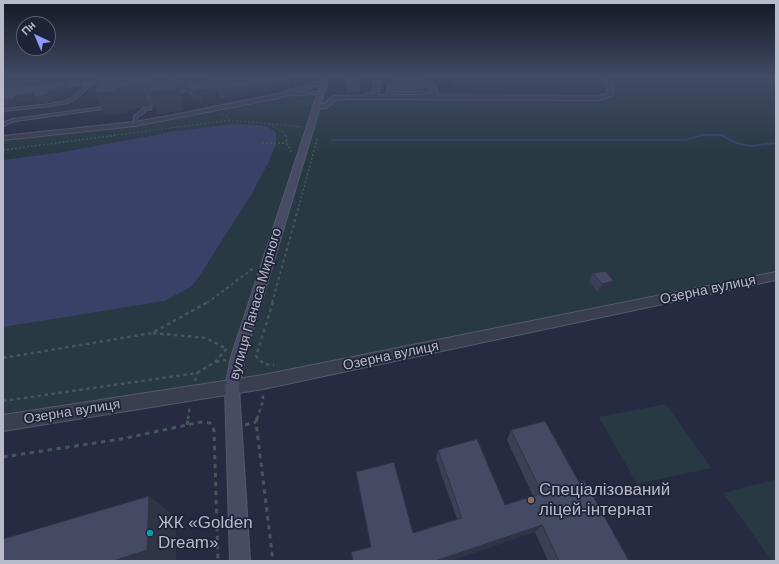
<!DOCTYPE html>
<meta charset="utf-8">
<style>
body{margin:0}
#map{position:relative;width:779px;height:564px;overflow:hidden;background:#262b42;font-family:Helvetica,sans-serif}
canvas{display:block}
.frame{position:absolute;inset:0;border:4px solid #b7bacb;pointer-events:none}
.north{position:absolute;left:16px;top:16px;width:40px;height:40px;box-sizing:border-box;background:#1f2337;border:1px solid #5c5f72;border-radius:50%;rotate:316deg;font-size:11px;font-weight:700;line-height:16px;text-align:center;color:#b7bacb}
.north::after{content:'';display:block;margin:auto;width:14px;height:18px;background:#8e9cf9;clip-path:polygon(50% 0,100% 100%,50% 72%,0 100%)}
</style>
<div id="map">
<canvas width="779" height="564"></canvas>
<div class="frame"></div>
<div class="north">Пн</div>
</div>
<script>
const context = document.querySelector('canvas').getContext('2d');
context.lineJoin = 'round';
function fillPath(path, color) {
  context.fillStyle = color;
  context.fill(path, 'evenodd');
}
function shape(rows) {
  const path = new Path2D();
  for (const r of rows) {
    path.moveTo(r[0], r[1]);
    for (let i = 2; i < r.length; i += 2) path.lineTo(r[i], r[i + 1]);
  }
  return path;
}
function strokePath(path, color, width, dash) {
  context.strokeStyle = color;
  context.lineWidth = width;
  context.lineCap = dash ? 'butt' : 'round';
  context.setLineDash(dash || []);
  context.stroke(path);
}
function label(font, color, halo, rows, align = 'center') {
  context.font = font + ' Helvetica,sans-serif';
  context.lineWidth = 3.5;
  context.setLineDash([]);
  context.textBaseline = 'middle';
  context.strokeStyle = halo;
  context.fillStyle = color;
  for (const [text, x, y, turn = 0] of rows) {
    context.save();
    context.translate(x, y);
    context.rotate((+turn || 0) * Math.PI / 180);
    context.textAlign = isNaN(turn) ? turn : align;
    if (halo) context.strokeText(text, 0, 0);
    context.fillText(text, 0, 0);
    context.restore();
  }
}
const green = shape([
 [451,77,776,77,776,272,239,381,244,357,323,97,459,98],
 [307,94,317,94,232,357,227,383,3,417,3,140,135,125,282,99,282,97],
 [666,404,711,468,637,484,599,417],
 [776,479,776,561,772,561,723,493]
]);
const water = shape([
 [236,124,266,126,276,132,276,144,268,163,251,195,198,278,191,287,164,301,3,327,3,160,63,152,176,131]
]);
const stream = shape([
 [332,140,686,140,701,135,721,135,737,143,750,146,776,143]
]);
const pathFar4 = shape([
 [338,80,339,77],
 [201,99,201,104],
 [296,101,309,104],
 [222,114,231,120],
 [268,124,282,131,286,136],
 [109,136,231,120,301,127]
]);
const pathFar3 = shape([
 [286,135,288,146,292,153],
 [262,143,284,143,287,141],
 [3,150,117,135],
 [298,210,317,139]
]);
const pathFar2 = shape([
 [207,303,255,267],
 [272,303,298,209]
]);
const pathFar1 = shape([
 [273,302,256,356,264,364,274,365],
 [153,333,206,338,227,349],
 [3,358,152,333,208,302],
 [216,362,226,360],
 [195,381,197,373],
 [3,401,197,373,215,362,228,347],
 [188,419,190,405],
 [257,419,263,401,263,394]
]);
const path = shape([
 [257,418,256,422,273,561],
 [187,425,188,418],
 [245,425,256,422],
 [3,457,121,439,201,422,210,423,214,430,218,561]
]);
const service = shape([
 [213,77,221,77,200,80,198,79,213,77],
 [106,80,107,80,107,82,92,84,74,100,67,103,50,106,3,111,3,109,50,104,65,101,72,98,88,84,60,87,58,86,59,85,106,80],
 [193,88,195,89,194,90,173,93,171,92,193,88],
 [321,92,323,93,322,94,288,95,286,94,288,93,321,92],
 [106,101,109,102,105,108,96,110,15,121,7,124,3,127,3,124,5,122,13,119,96,108,103,106,106,101],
 [150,107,152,108,151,109,146,110,144,113,137,117,137,124,134,125,134,116,141,111,143,108,150,107]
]);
const minor = shape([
 [374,77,380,77,379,95,387,95,388,86,391,84,433,84,436,86,438,95,598,96,607,94,608,91,603,77,609,77,614,91,612,96,598,100,342,99,336,100,326,108,316,108,312,106,316,104,324,104,334,96,364,95,367,93,373,93,374,77],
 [394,88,430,88,431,92,423,94,422,95,393,95,394,88],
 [315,82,324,82,327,84,324,86,316,86,279,98,135,126,3,140,3,136,135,122,174,115,277,94,315,82]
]);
const tertiary = shape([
 [776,272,776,280,263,389,3,431,3,415,263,375,776,272]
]);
const secondary = shape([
 [323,77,329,77,245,357,239,388,250,561,230,561,225,388,231,357,323,77]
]);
const wall = shape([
 [101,77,159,77,159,80,172,78,171,77,208,77,209,79,290,82,289,82,290,87,225,98,221,98,220,96,195,99,186,92,184,88,181,88,178,86,183,99,183,110,158,114,155,106,150,106,126,110,126,113,106,115,95,93],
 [346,77,362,77,360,93,347,93],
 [394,77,430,77,429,91,422,93,395,93],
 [593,273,609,289,597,292,589,281],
 [511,430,579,482,629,561,548,561,535,532,371,547,356,472,413,533,457,519,436,459,438,450,505,505,533,496,507,440]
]);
const shadedWall = shape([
 [3,77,74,77,71,83,67,83,69,88,67,91,61,92,60,96,53,97,51,102,37,103,35,100,19,102,17,105,3,107,3,98,49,90,58,85,3,90],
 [77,77,88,77,77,78],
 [151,77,159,77,159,91,175,78,183,99,183,110,158,114,149,92],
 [185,77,208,77,209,80,183,84,184,88,181,88,178,79],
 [286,77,289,77,290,87,225,98,222,89],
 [359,77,362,77,360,93],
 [423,77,430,77,429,91,422,93],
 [141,84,150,106,126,110,126,113,106,115,95,93,116,88],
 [218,88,220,96,195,99,192,91],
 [614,281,609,289,597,292,602,284],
 [149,496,176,517,176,561,113,561],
 [542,525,535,532,450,561,435,561]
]);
const building = shape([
 [101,77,151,77,151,81,175,78,176,89,149,92,150,84,141,84,116,88,116,91,95,93,101,77],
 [175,77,188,77,178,79,175,77],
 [224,77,287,77,289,79,222,89,218,89,218,88,192,91,183,84,224,77],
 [65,81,64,85,58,85,56,89,49,90,47,95,33,97,35,93,15,96,13,99,3,100,3,88,65,81],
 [605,271,614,281,602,284,593,273,605,271],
 [545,421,579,482,584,480,629,561,559,561,542,525,435,561,353,561,351,552,371,547,356,472,394,462,413,533,462,518,438,450,477,439,505,505,542,493,511,430,545,421],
 [149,496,147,550,113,561,3,561,3,539,149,496]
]);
const markers = [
 [531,500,4,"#8d6e63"],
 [150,533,4,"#0f9aa8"]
];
const streetNames = [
 ["Озерна вулиця",708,290,-12],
 ["вулиця Панаса Мирного",256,304,-74],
 ["Озерна вулиця",391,356,-12],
 ["Озерна вулиця",72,412,-9]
];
const nearPoinames = [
 ["Спеціалізований",539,490],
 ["ліцей-інтернат",539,510],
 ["ЖК «Golden",158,523],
 ["Dream»",158,543]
];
fillPath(green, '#283943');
fillPath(water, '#394169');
strokePath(stream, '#394169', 2);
strokePath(service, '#55596c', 2);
strokePath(minor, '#55596c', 2);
strokePath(tertiary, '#55596c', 2);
strokePath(secondary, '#55596c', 2);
strokePath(pathFar4, '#46565f', 1, [2, 2]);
strokePath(pathFar3, '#46565f', 1.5, [2, 2]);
strokePath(pathFar2, '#46565f', 2, [3, 3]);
strokePath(pathFar1, '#46565f', 2.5, [3.5, 3.5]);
strokePath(path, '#46565f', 3, [4.5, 4.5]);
fillPath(service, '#3a3e51');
fillPath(minor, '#3a3e51');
fillPath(tertiary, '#3a3e51');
fillPath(secondary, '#484b64');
fillPath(wall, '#3b4056');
fillPath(shadedWall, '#303446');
fillPath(building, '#454a64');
strokePath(building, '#303446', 1);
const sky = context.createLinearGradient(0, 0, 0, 156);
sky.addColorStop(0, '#151824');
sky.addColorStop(0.49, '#414a65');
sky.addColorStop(1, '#414a6500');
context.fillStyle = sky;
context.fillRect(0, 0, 779, 156);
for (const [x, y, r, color] of markers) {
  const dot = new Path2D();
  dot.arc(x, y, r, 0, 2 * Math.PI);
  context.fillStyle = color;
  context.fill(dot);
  strokePath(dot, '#1f2337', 1.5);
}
label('14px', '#b7bacb', '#1f2337', streetNames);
label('17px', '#b7bacb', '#1f2337', nearPoinames, 'left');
</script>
